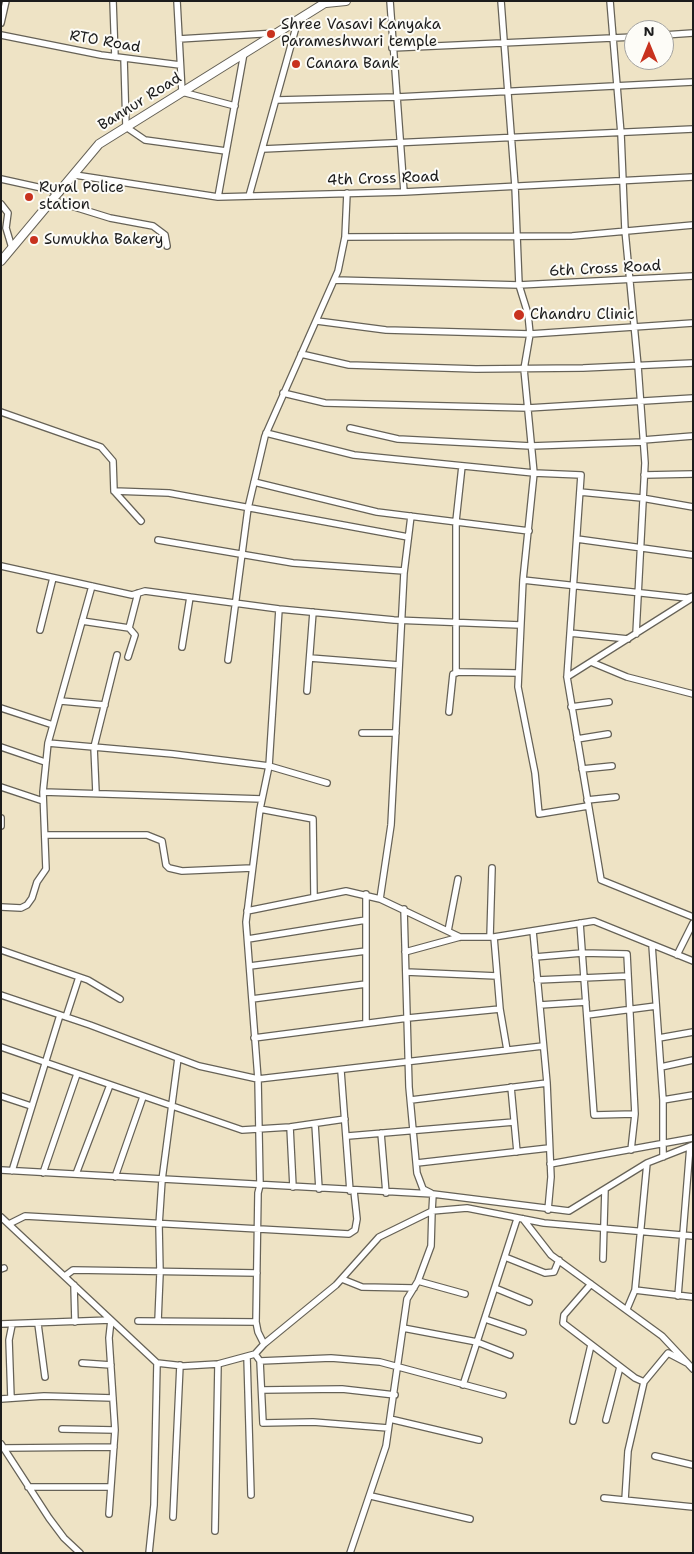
<!DOCTYPE html>
<style>
body{margin:0}
#map{position:relative;width:694px;height:1554px;overflow:hidden;background:#eee3c5;font-family:"Shantell Sans",sans-serif}
canvas{display:block}
.frame{position:absolute;inset:0;border:2px solid #1c1c1c;pointer-events:none}
.north{position:absolute;left:624px;top:20px;width:50px;height:50px;box-sizing:border-box;background:#fdfcf7;border:1px solid #a3a29f;border-radius:50%;rotate:0deg;font-size:14px;font-weight:700;line-height:20px;text-align:center;color:#1c1c1c}
.north::after{content:'';display:block;margin:auto;width:18px;height:22px;background:#c8321e;clip-path:polygon(50% 0,100% 100%,50% 72%,0 100%)}
</style>
<div id="map">
<canvas width="694" height="1554"></canvas>
<div class="frame"></div>
<div class="north">N</div>
</div>
<script>
const context = document.querySelector('canvas').getContext('2d');
context.lineJoin = 'round';
function shape(rows) {
  const path = new Path2D();
  for (const r of rows) {
    path.moveTo(r[0], r[1]);
    for (let i = 2; i < r.length; i += 2) path.lineTo(r[i], r[i + 1]);
  }
  return path;
}
function strokePath(path, color, width, dash) {
  context.strokeStyle = color;
  context.lineWidth = width;
  context.lineCap = dash ? 'butt' : 'round';
  context.setLineDash(dash || []);
  context.stroke(path);
}
function label(font, color, halo, rows, align = 'center') {
  context.font = font + ' "Shantell Sans",sans-serif';
  context.lineWidth = 4;
  context.setLineDash([]);
  context.textBaseline = 'middle';
  context.strokeStyle = halo;
  context.fillStyle = color;
  for (const [text, x, y, turn = 0] of rows) {
    context.save();
    context.translate(x, y);
    context.rotate((+turn || 0) * Math.PI / 180);
    context.textAlign = isNaN(turn) ? turn : align;
    if (halo) context.strokeText(text, 0, 0);
    context.fillText(text, 0, 0);
    context.restore();
  }
}
const minor = shape([
 [113,1,115,57],
 [177,1,182,92,235,106],
 [390,1,404,192],
 [501,1,515,186,519,285,528,314,530,334,524,369,534,473,523,580,518,687,535,773,539,814,588,806],
 [610,1,621,134,625,230,638,366,645,463,636,634],
 [1,23,6,1],
 [1,35,101,55,180,65],
 [664,35,693,33],
 [179,39,277,33],
 [392,48,634,37],
 [124,58,126,127,145,140,226,151],
 [277,100,397,97,693,82],
 [263,149,693,129],
 [75,175,218,197,404,192,693,177],
 [1,179,60,192],
 [249,196,298,20],
 [218,197,244,53],
 [52,200,110,218,153,226,165,235,167,246],
 [1,204,8,213,6,228,12,248],
 [345,237,572,236,693,225],
 [335,280,519,285,693,276],
 [317,321,386,330,530,334,693,323],
 [301,354,349,365,476,369,583,368,693,363],
 [283,393,325,403,528,408,693,398],
 [1,412,101,447,113,461,114,491,141,521],
 [350,428,398,439,531,446,643,442],
 [266,433,354,455,534,473,581,475,567,677,601,880,693,917],
 [643,440,693,436],
 [644,475,693,474],
 [254,482,377,512,529,531],
 [114,491,169,493,408,537],
 [580,492,642,498],
 [642,498,693,507],
 [577,539,693,555],
 [158,540,293,563,404,571],
 [1,566,132,595,145,591,279,609,394,620,520,625],
 [523,580,687,598,693,596],
 [82,621,129,628,135,635,128,657],
 [129,628,138,593],
 [40,630,53,578],
 [570,633,628,639],
 [182,647,190,597],
 [310,658,399,665],
 [228,660,248,508,265,436,338,271,345,237,347,193],
 [591,662,627,677,693,694],
 [456,673,456,521,462,466],
 [567,677,692,598],
 [307,691,313,612],
 [61,701,105,705],
 [571,707,609,702],
 [1,708,53,725],
 [449,712,453,674,459,672,517,673],
 [362,733,396,733],
 [577,739,608,734],
 [48,743,173,754,269,766,327,783],
 [1,747,45,762],
 [582,769,612,766],
 [1,787,43,801],
 [43,792,262,799],
 [96,793,94,747,117,655],
 [587,800,616,797],
 [260,809,313,819,314,896],
 [1,818,1,826],
 [45,835,147,835,162,841,166,865,169,868,182,871,252,868],
 [380,899,391,825,404,573,411,516],
 [1,907,21,908,27,905,32,898,37,882,46,869,43,792,48,743,92,586],
 [404,909,409,1087,417,1173,423,1189,431,1193],
 [247,911,346,891,380,899,460,937],
 [580,923,594,1115,635,1114],
 [448,931,458,879],
 [533,931,547,1083,551,1177,548,1210],
 [490,937,492,868],
 [494,937,500,1009,507,1050],
 [248,939,366,920],
 [652,945,663,1100,663,1157],
 [1,950,88,980,120,999],
 [405,952,460,937,494,937,594,921,693,961],
 [677,955,693,923],
 [535,957,582,953,627,954,635,1114,631,1150],
 [250,966,366,951],
 [406,972,497,976],
 [537,980,628,976],
 [1,995,90,1025,199,1066,258,1079,543,1046],
 [252,999,366,984],
 [540,1005,586,1002],
 [587,1015,656,1006],
 [66,1017,79,977],
 [366,1023,366,894],
 [254,1038,408,1018,500,1009],
 [659,1038,693,1032],
 [1,1047,242,1130,290,1127,345,1119],
 [661,1067,693,1060],
 [341,1071,350,1191],
 [511,1087,517,1152],
 [1,1096,31,1106],
 [411,1100,547,1083],
 [663,1100,693,1095],
 [315,1124,319,1189],
 [290,1127,293,1187],
 [381,1133,386,1193],
 [348,1136,514,1122],
 [417,1163,549,1148],
 [550,1164,693,1138],
 [1,1170,433,1194,569,1211,647,1163,693,1145],
 [12,1171,60,1015],
 [43,1173,77,1074],
 [76,1174,110,1085],
 [115,1177,143,1097],
 [1,1217,157,1363,184,1366,218,1364,255,1354,264,1344,336,1285,379,1237,432,1211,433,1194],
 [523,1219,551,1255,662,1336,693,1369],
 [9,1224,25,1216,349,1234,355,1230,357,1219,354,1191],
 [505,1257,545,1273,554,1272,559,1260],
 [603,1259,605,1189],
 [1,1269,4,1268],
 [65,1276,73,1270,257,1273],
 [342,1279,362,1287,414,1288],
 [418,1281,465,1294],
 [591,1284,564,1315,563,1323,635,1378,644,1382],
 [74,1285,75,1322],
 [495,1288,529,1302],
 [635,1290,693,1297],
 [678,1296,690,1146],
 [627,1309,635,1290,647,1163],
 [485,1319,523,1332],
 [138,1321,256,1322],
 [158,1321,160,1273,159,1225,162,1180,178,1058],
 [1,1324,111,1320,109,1338,115,1430,109,1514],
 [38,1324,45,1377],
 [403,1328,477,1342,510,1355],
 [264,1344,258,1332,256,1322,258,1193,260,1185,258,1079,246,922,260,809,269,766,279,609],
 [255,1354,260,1361,331,1358,380,1362,503,1395],
 [247,1357,251,1495],
 [260,1361,263,1423,313,1422,388,1428],
 [82,1363,111,1365],
 [463,1385,517,1219],
 [262,1390,342,1389,395,1395],
 [11,1398,9,1340,12,1325],
 [1,1399,44,1396,113,1398],
 [390,1419,479,1440],
 [606,1420,620,1367],
 [573,1421,591,1345],
 [62,1429,115,1430],
 [1,1444,49,1518,64,1538,80,1553],
 [4,1448,114,1447],
 [655,1456,693,1465],
 [28,1487,110,1487],
 [371,1496,470,1519],
 [604,1498,693,1507],
 [625,1500,628,1451,644,1382,668,1353,687,1363],
 [173,1517,180,1365],
 [215,1531,218,1364],
 [149,1553,154,1505,157,1363],
 [350,1553,386,1446,407,1299,418,1281,431,1246,432,1211,467,1208,544,1223,693,1236]
]);
const secondary = shape([
 [326,3,346,1],
 [1,261,99,144,328,1]
]);
const markers = [
 [271,34,5,"#c8321e"],
 [296,64,5,"#c8321e"],
 [29,197,5,"#c8321e"],
 [34,240,5,"#c8321e"],
 [519,315,6,"#c8321e"]
];
const poiNames = [
 ["Shree Vasavi Kanyaka",281,25],
 ["Parameshwari temple",281,42],
 ["Canara Bank",306,64],
 ["Rural Police",39,188],
 ["station",39,205],
 ["Sumukha Bakery",44,240],
 ["Chandru Clinic",530,315]
];
const streetNames = [
 ["RTO Road",105,42,10],
 ["Bannur Road",140,102,-32],
 ["4th Cross Road",383,179,-2],
 ["6th Cross Road",605,269,-3]
];
strokePath(minor, '#666257', 8);
strokePath(secondary, '#666257', 10);
strokePath(minor, '#fff', 5.5);
strokePath(secondary, '#fff', 8);
for (const [x, y, r, color] of markers) {
  const dot = new Path2D();
  dot.arc(x, y, r, 0, 2 * Math.PI);
  context.fillStyle = color;
  context.fill(dot);
  strokePath(dot, '#fdfcf7', 2);
}
label('15px', '#1c1c1c', '#fdfcf7', poiNames, 'left');
label('15px', '#1c1c1c', '#fdfcf7', streetNames);
</script>
